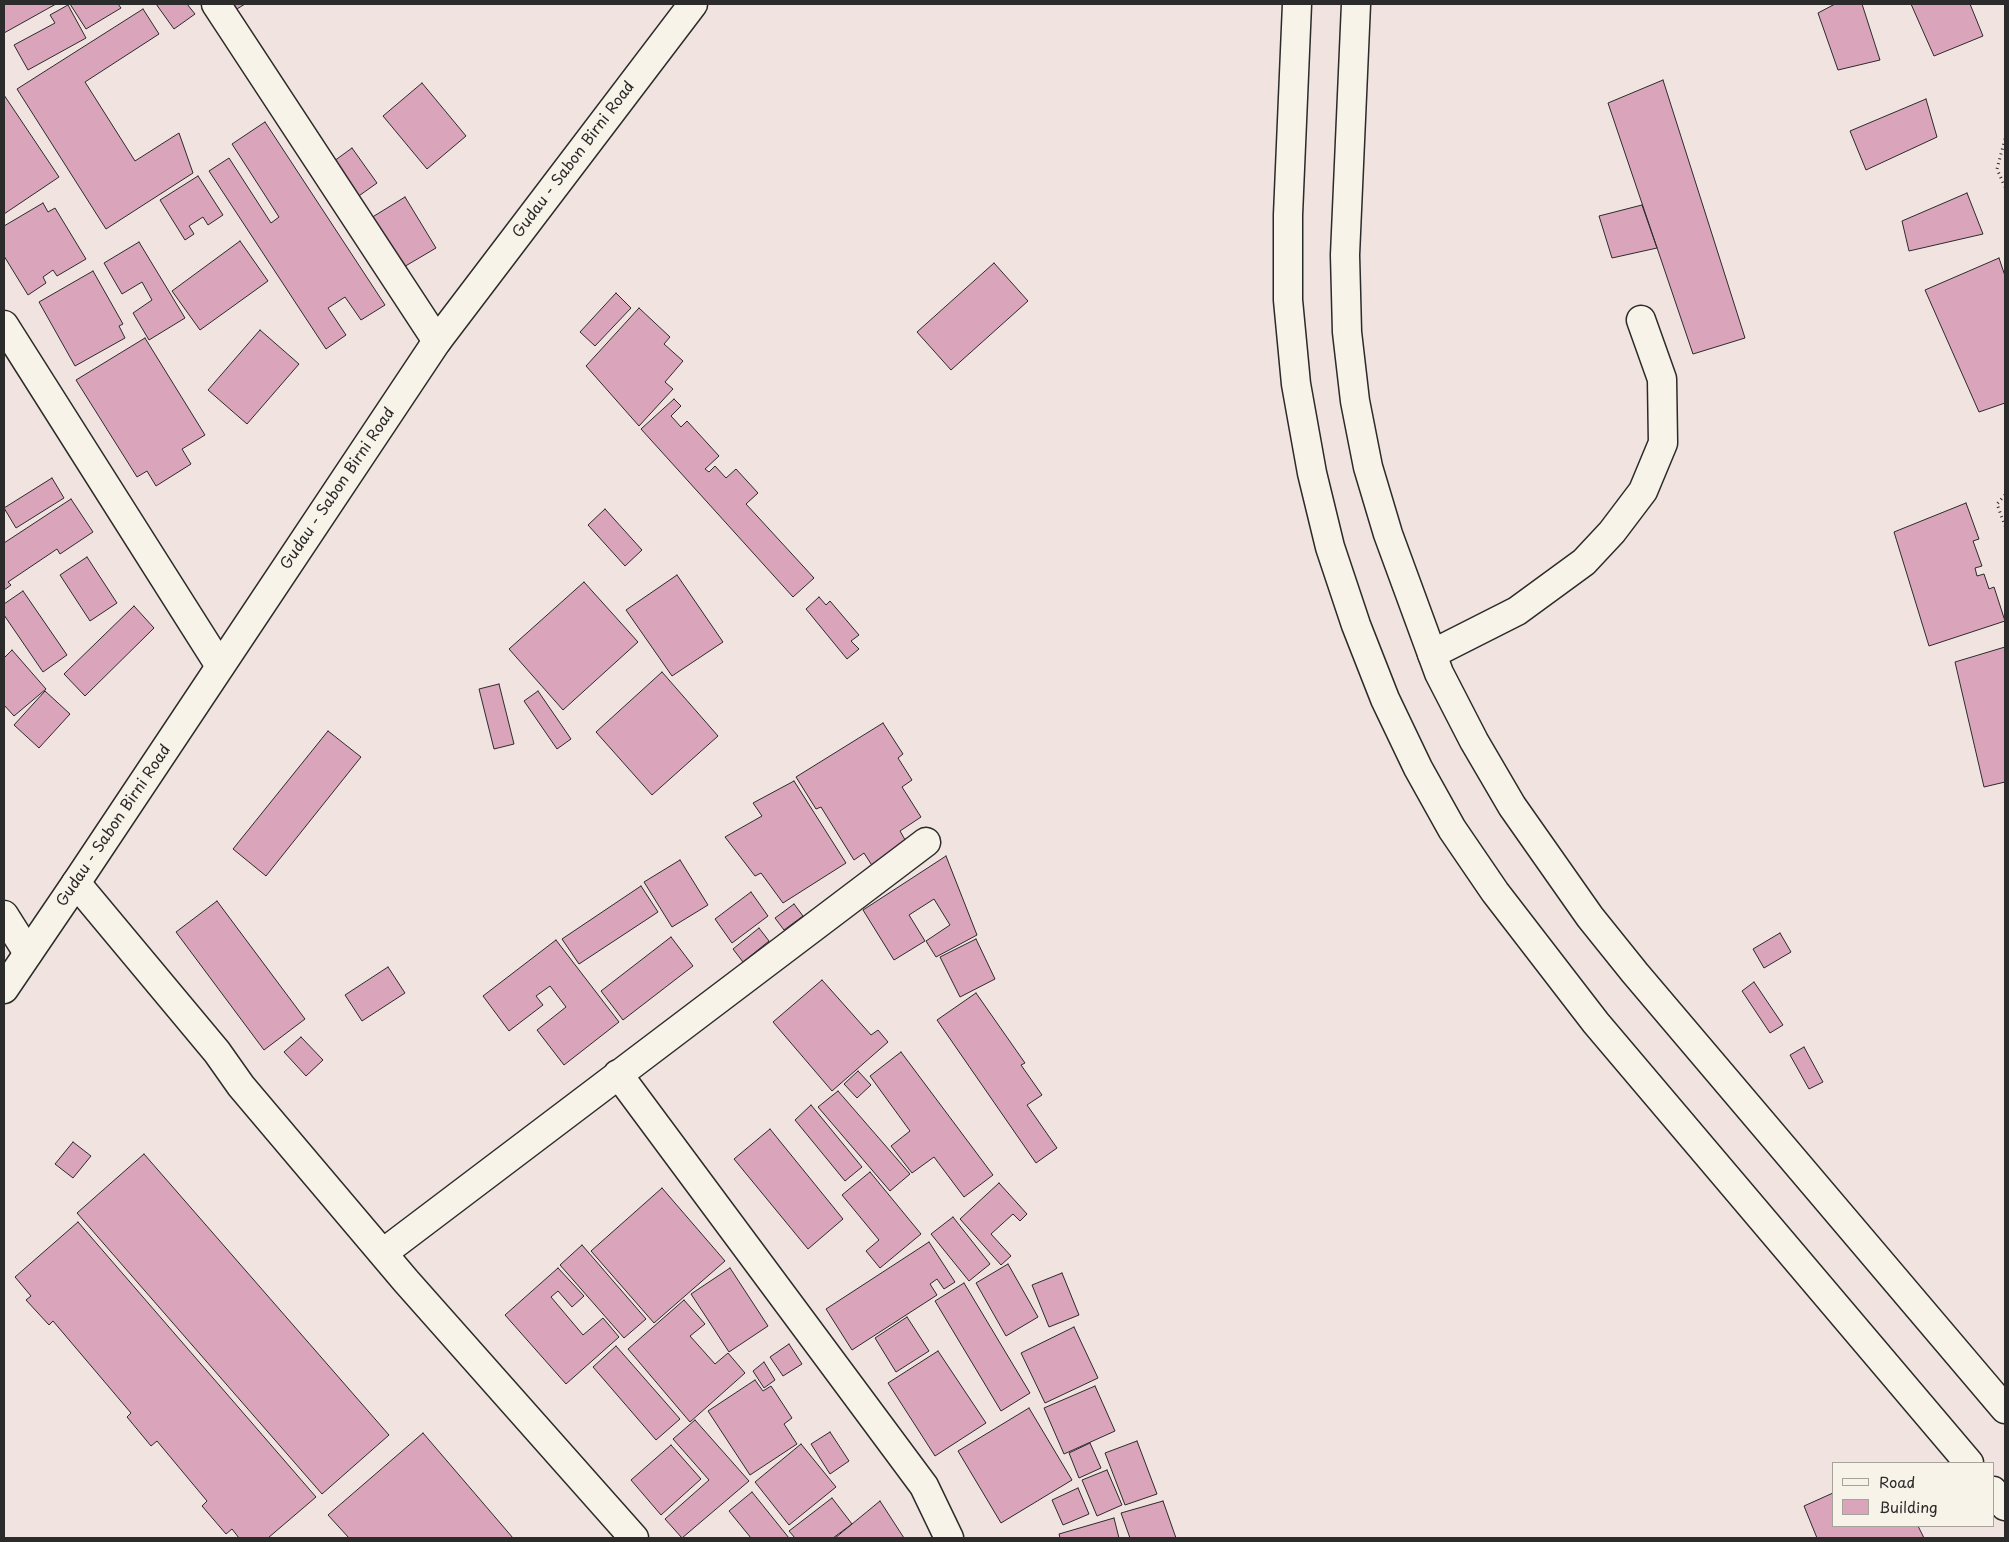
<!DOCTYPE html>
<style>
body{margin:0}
#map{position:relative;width:2009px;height:1542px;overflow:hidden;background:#f1e3df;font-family:"Playpen Sans",sans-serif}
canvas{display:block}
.frame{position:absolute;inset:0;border:5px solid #2b2b2b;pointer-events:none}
.legend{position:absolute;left:1832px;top:1462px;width:162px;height:65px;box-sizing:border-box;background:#f7f3e8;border:1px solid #a5a39c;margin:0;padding:6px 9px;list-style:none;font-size:15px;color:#2b2b2b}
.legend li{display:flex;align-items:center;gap:10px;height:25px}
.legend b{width:25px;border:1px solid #a5a39c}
</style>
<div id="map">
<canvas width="2009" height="1542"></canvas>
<div class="frame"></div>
<ul class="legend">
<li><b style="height:6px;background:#f7f3e8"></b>Road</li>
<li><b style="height:14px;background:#daa4bb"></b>Building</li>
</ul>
</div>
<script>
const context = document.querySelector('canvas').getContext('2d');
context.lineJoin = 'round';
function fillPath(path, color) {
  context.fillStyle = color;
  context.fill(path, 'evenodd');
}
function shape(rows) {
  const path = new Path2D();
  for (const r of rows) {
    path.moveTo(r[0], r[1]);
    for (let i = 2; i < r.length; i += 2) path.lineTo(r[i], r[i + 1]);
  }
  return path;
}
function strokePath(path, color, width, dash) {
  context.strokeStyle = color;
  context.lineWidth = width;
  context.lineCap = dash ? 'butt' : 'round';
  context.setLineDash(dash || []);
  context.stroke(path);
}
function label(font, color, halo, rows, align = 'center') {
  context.font = font + ' "Playpen Sans",sans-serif';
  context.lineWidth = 4;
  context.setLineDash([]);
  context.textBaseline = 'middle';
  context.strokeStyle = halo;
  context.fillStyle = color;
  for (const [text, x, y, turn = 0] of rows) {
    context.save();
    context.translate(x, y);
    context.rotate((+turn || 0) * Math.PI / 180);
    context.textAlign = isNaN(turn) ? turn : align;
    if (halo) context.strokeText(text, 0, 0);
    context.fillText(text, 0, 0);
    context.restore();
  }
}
const building = shape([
 [4,4,56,4,4,33,4,4],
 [70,4,118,4,121,8,86,29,70,4],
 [156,4,187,4,195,14,174,29,156,4],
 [227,4,245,4,232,12,227,4],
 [1835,4,1862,4,1880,60,1838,70,1818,13,1835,4],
 [1911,4,1970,4,1983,36,1934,56,1911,4],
 [68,5,86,38,28,70,14,45,55,23,50,15,68,5],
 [143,9,159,34,85,82,135,161,179,133,193,173,106,229,17,89,143,9],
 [1663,80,1745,338,1693,354,1608,103,1663,80],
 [422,83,466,136,427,169,383,116,422,83],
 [4,95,59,177,4,214,4,95],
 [1926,99,1937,137,1866,170,1850,131,1926,99],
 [265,122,385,305,361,320,345,297,328,308,346,335,326,349,209,171,229,158,271,223,279,217,232,144,265,122],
 [352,148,377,183,356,198,330,164,352,148],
 [198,176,223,215,208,225,203,217,189,226,194,234,185,240,160,200,198,176],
 [1967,193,1983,234,1909,251,1902,221,1967,193],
 [405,197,436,248,397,271,366,221,405,197],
 [43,203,48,212,55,208,86,259,57,276,53,270,43,277,46,283,28,295,4,256,4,226,43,203],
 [1642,205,1657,248,1612,258,1599,216,1642,205],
 [240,241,268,281,200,330,172,291,240,241],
 [139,242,185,318,149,340,133,313,152,300,142,282,122,294,104,263,139,242],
 [1999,258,2005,276,2005,403,1979,412,1925,290,1999,258],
 [994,263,1028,301,951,370,917,332,994,263],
 [93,271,123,324,119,326,125,338,75,366,39,302,93,271],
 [616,293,631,308,595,346,580,332,616,293],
 [639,308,670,337,664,344,683,361,665,382,673,389,639,426,586,366,639,308],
 [260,330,299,364,247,424,208,390,260,330],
 [145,338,205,435,182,449,191,464,156,486,147,471,137,477,76,380,145,338],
 [674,399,681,406,671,416,681,427,687,421,719,456,705,469,709,472,715,466,726,478,736,469,758,493,746,504,814,578,793,597,641,429,674,399],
 [52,478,64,498,16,528,4,508,52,478],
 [71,499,93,532,60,554,57,549,8,582,11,585,4,590,4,543,71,499],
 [1966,503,1979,539,1973,541,1982,566,1975,568,1977,576,1984,574,1989,589,1994,587,2005,621,1929,646,1894,532,1966,503],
 [605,509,642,550,625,566,588,525,605,509],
 [87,557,117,603,90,621,60,575,87,557],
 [677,575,723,642,672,676,626,610,677,575],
 [584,582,638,642,563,710,509,649,584,582],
 [23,591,67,655,43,672,4,615,4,604,23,591],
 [819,597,826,605,830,601,859,635,851,641,859,649,847,659,806,609,819,597],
 [134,606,154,628,85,696,64,674,134,606],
 [2005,647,2005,782,1984,787,1955,662,2005,647],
 [12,650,46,689,14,716,4,705,4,658,12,650],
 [662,672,718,736,652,795,596,732,662,672],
 [499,684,514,744,494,749,479,689,499,684],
 [45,691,70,714,39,748,14,725,45,691],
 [538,691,571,739,557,749,524,701,538,691],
 [883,723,903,754,898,758,912,780,902,787,921,817,900,831,908,845,873,867,864,853,854,860,821,807,816,809,796,777,883,723],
 [328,731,361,757,266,876,233,849,328,731],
 [794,781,846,863,783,903,761,873,755,876,725,837,762,816,753,803,794,781],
 [946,856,977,935,936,957,926,941,950,925,934,899,909,915,925,941,894,960,863,910,946,856],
 [680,860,708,905,672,927,644,882,680,860],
 [641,886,658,912,579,964,562,939,641,886],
 [751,892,768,916,732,943,715,919,751,892],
 [217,901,305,1019,264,1050,176,932,217,901],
 [794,904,803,916,784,930,775,918,794,904],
 [759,928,769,941,743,962,733,949,759,928],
 [1780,933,1791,952,1764,968,1753,949,1780,933],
 [671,937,693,966,623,1020,601,991,671,937],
 [976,939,995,979,960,997,940,957,976,939],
 [556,940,619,1022,564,1065,537,1030,566,1007,550,986,536,996,543,1005,509,1031,483,996,556,940],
 [388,967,405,993,362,1021,345,995,388,967],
 [822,980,871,1035,878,1030,888,1042,832,1091,773,1022,822,980],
 [1754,982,1783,1025,1770,1033,1742,991,1754,982],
 [976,993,1025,1063,1021,1065,1042,1095,1027,1105,1057,1148,1036,1163,937,1020,976,993],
 [301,1037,323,1060,306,1076,284,1052,301,1037],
 [1804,1047,1823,1082,1809,1089,1790,1055,1804,1047],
 [901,1052,993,1175,964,1197,934,1157,912,1173,891,1146,910,1131,870,1076,901,1052],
 [858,1071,871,1085,857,1098,844,1084,858,1071],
 [838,1091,910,1174,890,1191,818,1107,838,1091],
 [811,1105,862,1167,845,1181,795,1120,811,1105],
 [770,1129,843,1219,808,1249,734,1159,770,1129],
 [73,1142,91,1156,73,1178,55,1164,73,1142],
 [144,1154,389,1435,322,1494,77,1213,144,1154],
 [870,1172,921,1234,880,1268,866,1251,879,1240,842,1195,870,1172],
 [999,1183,1027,1214,1020,1221,1013,1214,991,1234,1011,1256,1001,1265,960,1219,999,1183],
 [662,1188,725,1261,654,1323,591,1251,662,1188],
 [953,1217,990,1264,969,1281,931,1234,953,1217],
 [78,1222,316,1497,268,1538,239,1538,232,1529,226,1534,202,1506,207,1501,157,1441,151,1446,127,1417,131,1413,53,1321,49,1325,26,1300,31,1296,15,1277,78,1222],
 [929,1242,955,1282,944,1289,937,1279,930,1284,937,1295,852,1350,826,1309,929,1242],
 [582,1245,646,1319,624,1338,560,1265,582,1245],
 [1008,1264,1038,1317,1006,1336,976,1283,1008,1264],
 [558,1268,584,1296,572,1307,558,1291,551,1297,583,1335,603,1318,619,1337,566,1384,505,1315,558,1268],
 [730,1268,768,1326,729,1352,691,1294,730,1268],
 [1062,1273,1079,1315,1049,1327,1032,1285,1062,1273],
 [964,1283,1030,1393,1001,1411,935,1301,964,1283],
 [684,1300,705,1324,690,1336,715,1364,728,1353,745,1373,690,1422,628,1349,684,1300],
 [907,1317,929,1351,896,1372,875,1338,907,1317],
 [1074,1327,1098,1378,1045,1403,1021,1353,1074,1327],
 [789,1344,802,1364,783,1376,770,1357,789,1344],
 [616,1346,680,1419,656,1440,593,1367,616,1346],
 [938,1351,986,1423,935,1456,888,1383,938,1351],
 [764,1362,775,1380,764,1388,753,1371,764,1362],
 [755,1380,763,1391,771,1386,792,1418,784,1424,797,1444,750,1475,708,1411,755,1380],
 [1095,1386,1115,1431,1064,1454,1044,1408,1095,1386],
 [1029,1408,1072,1480,1001,1523,958,1451,1029,1408],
 [695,1420,749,1481,682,1538,665,1519,709,1480,673,1439,695,1420],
 [830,1432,849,1461,830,1474,811,1444,830,1432],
 [423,1433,513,1538,349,1538,328,1515,423,1433],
 [1137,1441,1157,1494,1125,1505,1105,1453,1137,1441],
 [1090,1443,1101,1468,1079,1478,1069,1453,1090,1443],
 [801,1444,836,1487,789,1525,755,1482,801,1444],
 [671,1445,701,1479,661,1515,631,1480,671,1445],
 [1107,1470,1122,1505,1097,1516,1082,1480,1107,1470],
 [1078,1488,1089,1514,1063,1525,1052,1500,1078,1488],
 [752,1492,789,1538,751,1538,729,1511,752,1492],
 [1833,1493,1833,1526,1918,1526,1924,1538,1817,1538,1804,1506,1833,1493],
 [832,1498,852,1524,833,1538,795,1538,789,1531,832,1498],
 [880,1501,904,1538,835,1538,880,1501],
 [1163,1501,1176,1538,1130,1538,1121,1513,1163,1501],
 [1114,1518,1119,1538,1060,1538,1059,1534,1114,1518]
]);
const path = shape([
 [2005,139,1997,169,2005,187],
 [2005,495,1997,504,2005,526]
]);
const minor = shape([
 [216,4,437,341],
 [4,325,220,666],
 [1432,654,1517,611,1584,562,1612,532,1643,491,1663,443,1662,379,1641,320],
 [76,883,217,1052,241,1086,406,1281,634,1538],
 [4,915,28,953],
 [618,1074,924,1486,949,1538],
 [383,1253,926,842]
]);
const major = shape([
 [4,989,76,883,437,341,693,4]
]);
const highway = shape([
 [1297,4,1288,215,1288,300,1296,384,1312,473,1330,547,1356,625,1385,699,1418,768,1452,829,1495,892,1596,1023,1969,1463],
 [1356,4,1345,255,1347,332,1355,401,1368,467,1388,534,1439,673,1474,741,1512,806,1590,917,1635,973,2005,1409],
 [1993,1491,2005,1506]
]);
const streetNames = [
 ["Gudau - Sabon Birni Road",574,160,-53],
 ["Gudau - Sabon Birni Road",338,489,-56],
 ["Gudau - Sabon Birni Road",114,826,-56]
];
fillPath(building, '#daa4bb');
strokePath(building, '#2b2b2b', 1);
strokePath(minor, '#2b2b2b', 31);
strokePath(major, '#2b2b2b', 31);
strokePath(highway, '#2b2b2b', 31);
strokePath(path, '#2b2b2b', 3, [1, 4]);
strokePath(minor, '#f7f3e8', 28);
strokePath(major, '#f7f3e8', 28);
strokePath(highway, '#f7f3e8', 28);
label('15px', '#2b2b2b', '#f7f3e8', streetNames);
</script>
